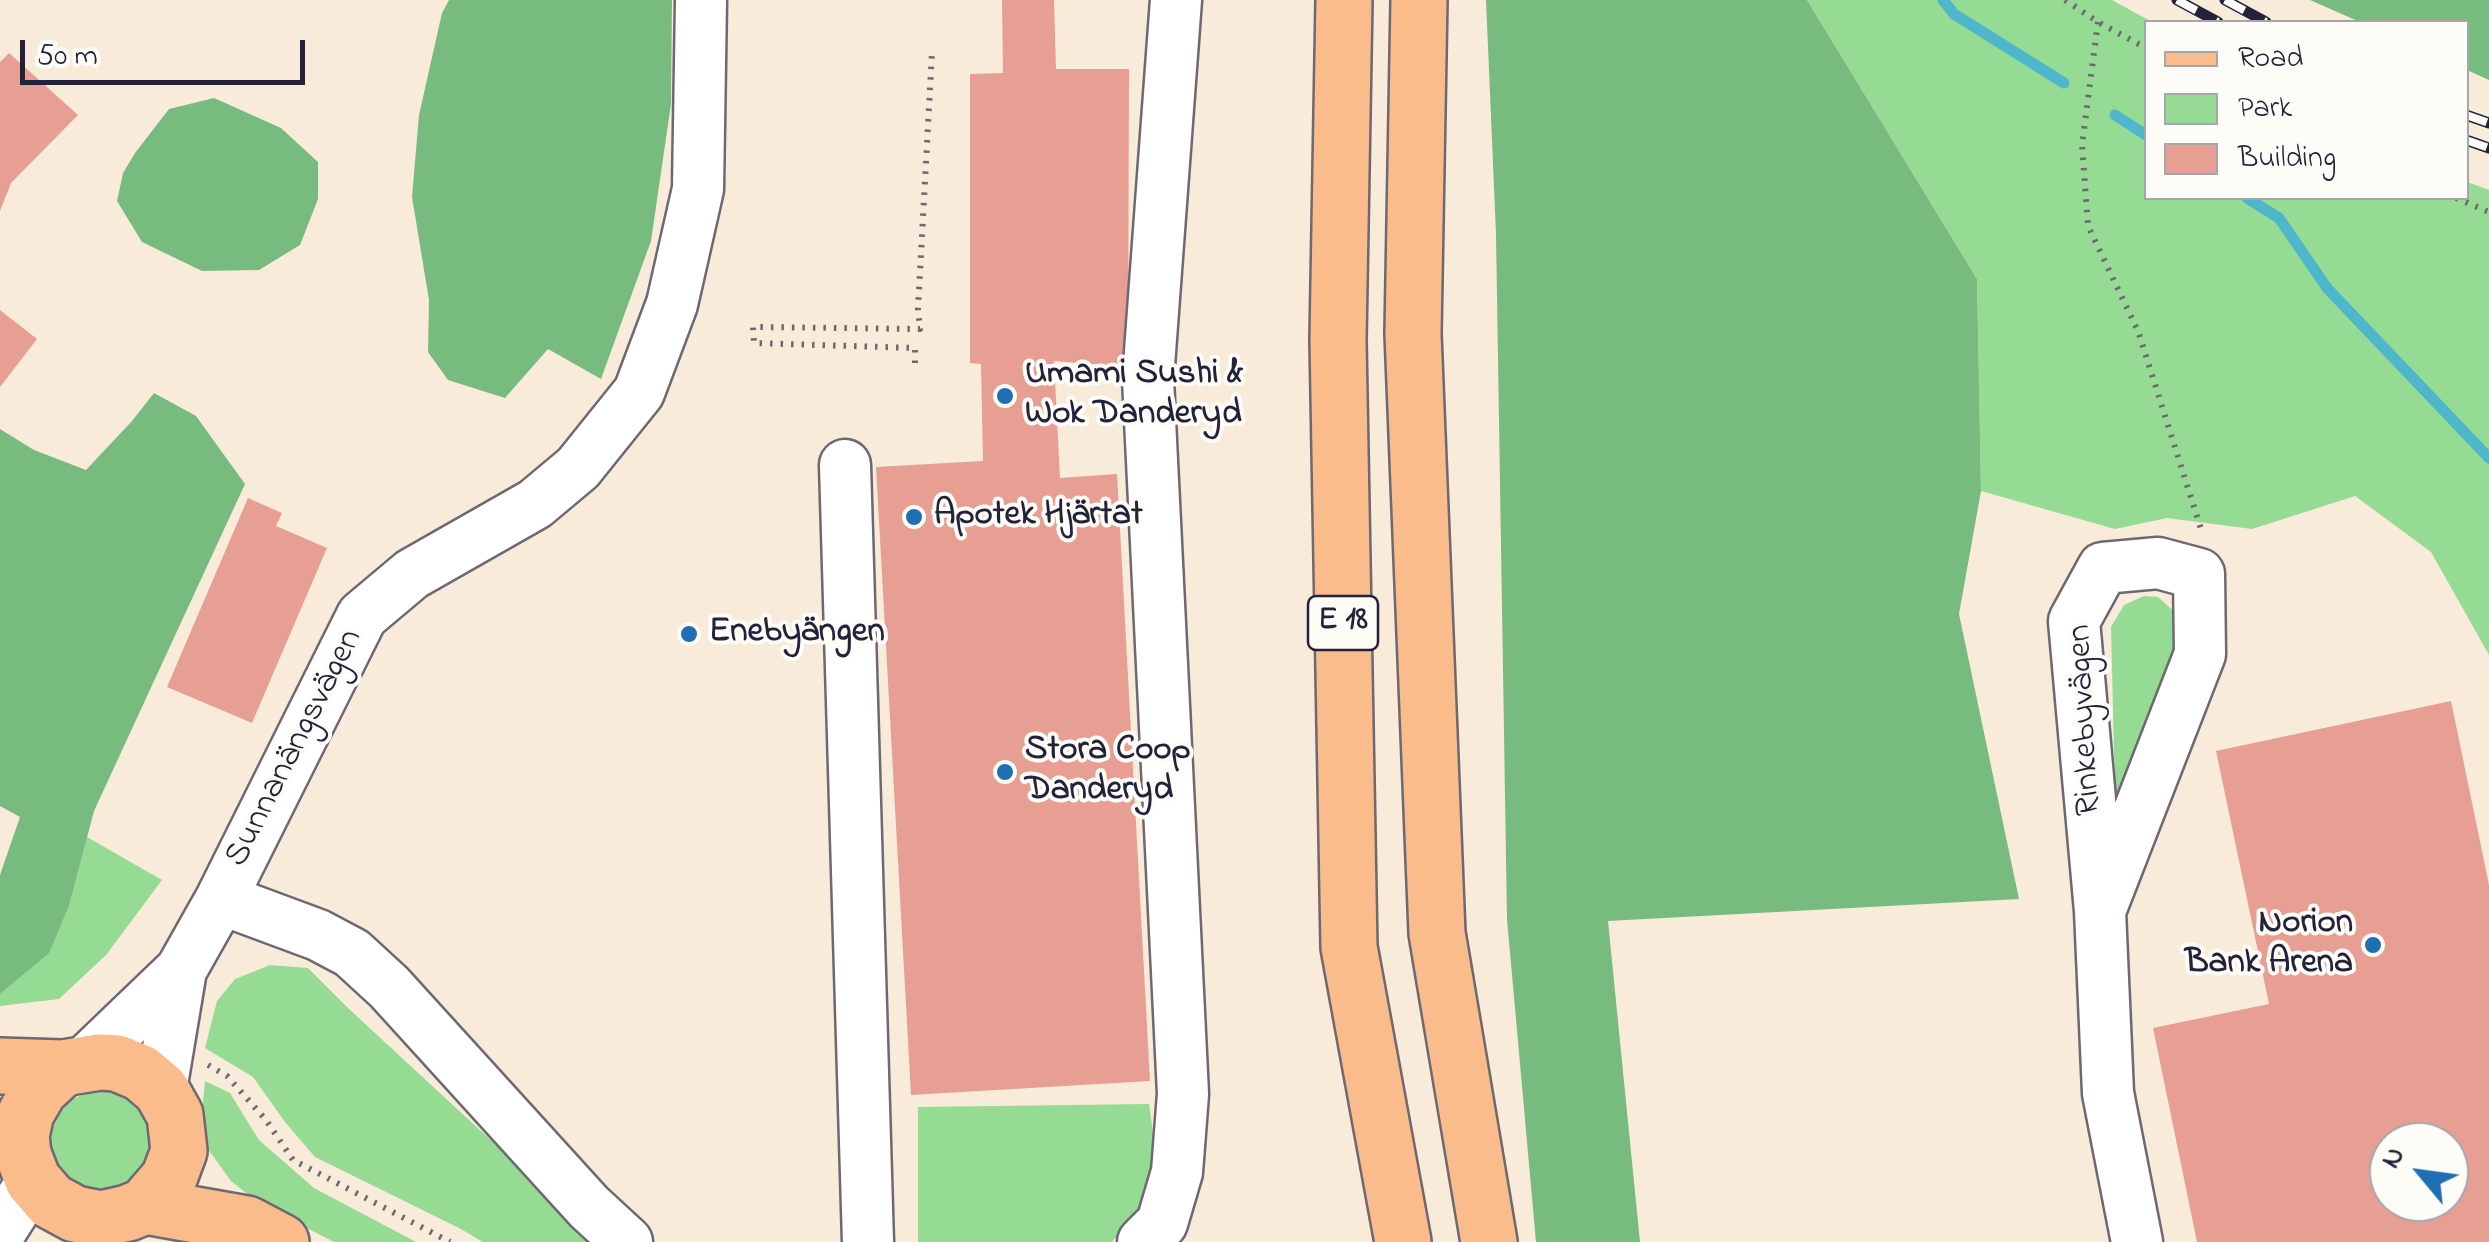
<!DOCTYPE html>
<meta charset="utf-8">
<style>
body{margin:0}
#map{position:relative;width:2489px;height:1242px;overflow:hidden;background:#f8ebd9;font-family:"Indie Flower",sans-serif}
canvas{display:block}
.legend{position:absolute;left:2144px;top:20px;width:325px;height:180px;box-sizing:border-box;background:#fdfcf7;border:2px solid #a5a5ac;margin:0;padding:12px 18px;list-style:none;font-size:30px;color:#22223b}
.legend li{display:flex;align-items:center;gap:20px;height:50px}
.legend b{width:50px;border:2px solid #a5a5ac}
.north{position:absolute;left:2369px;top:1122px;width:100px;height:100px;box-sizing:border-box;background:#fdfcf7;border:2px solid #a5a5ac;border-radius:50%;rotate:299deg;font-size:28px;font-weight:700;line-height:40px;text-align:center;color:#22223b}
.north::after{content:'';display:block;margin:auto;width:35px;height:45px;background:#1f6fb2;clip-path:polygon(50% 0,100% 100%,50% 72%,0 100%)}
.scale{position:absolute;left:20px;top:40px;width:285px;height:45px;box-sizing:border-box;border:5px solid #22223b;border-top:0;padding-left:12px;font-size:30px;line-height:35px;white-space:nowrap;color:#22223b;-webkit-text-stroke:8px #fdfcf7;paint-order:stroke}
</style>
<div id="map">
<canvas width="2489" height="1242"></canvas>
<ul class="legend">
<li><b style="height:12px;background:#fabc8b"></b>Road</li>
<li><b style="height:28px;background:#96db94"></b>Park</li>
<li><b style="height:28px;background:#e79f93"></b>Building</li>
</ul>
<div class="north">N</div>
<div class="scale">50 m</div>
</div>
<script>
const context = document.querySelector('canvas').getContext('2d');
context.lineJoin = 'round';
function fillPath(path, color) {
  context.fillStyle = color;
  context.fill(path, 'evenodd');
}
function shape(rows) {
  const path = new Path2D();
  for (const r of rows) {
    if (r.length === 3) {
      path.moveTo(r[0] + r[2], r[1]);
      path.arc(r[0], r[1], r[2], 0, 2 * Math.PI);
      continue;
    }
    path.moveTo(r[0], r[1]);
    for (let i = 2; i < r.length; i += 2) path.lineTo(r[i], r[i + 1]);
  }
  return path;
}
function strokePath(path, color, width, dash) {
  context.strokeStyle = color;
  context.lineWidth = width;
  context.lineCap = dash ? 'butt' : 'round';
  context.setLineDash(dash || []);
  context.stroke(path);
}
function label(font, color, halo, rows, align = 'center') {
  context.font = font + ' "Indie Flower",sans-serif';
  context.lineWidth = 8;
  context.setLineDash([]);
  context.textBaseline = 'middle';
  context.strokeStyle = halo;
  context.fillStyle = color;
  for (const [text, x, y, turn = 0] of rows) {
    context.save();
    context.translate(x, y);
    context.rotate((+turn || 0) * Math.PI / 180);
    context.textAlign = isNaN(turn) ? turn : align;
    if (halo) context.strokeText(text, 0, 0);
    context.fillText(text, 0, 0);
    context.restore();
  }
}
const green = shape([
 [1807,0,2112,0,2152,22,2146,22,2146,198,2466,198,2467,182,2489,190,2489,655,2431,552,2355,496,2252,529,2167,518,2115,529,1981,491,1977,279],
 [2144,596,2158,597,2176,613,2181,624,2173,656,2125,794,2115,792,2111,627,2124,605],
 [87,837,162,880,106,955,59,999,0,1006,0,994,49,952,69,906],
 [270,965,308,968,349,1009,601,1242,483,1242,459,1228,315,1157,285,1122,253,1077,205,1048,217,1001,235,979],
 [205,1081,230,1093,259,1140,314,1188,416,1242,334,1242,260,1204,231,1181,205,1145,202,1112],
 [101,1142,51],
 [1149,1104,1158,1169,1146,1201,1112,1242,918,1242,918,1107]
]);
const forest = shape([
 [449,0,672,0,671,104,651,241,601,379,548,349,505,398,448,380,428,352,429,300,412,197,419,115,442,13],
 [1486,0,1807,0,1977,279,1981,491,1959,614,2019,899,1608,921,1640,1242,1536,1242,1507,919,1496,234],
 [2310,0,2489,0,2489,80,2467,70,2466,22,2360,22],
 [214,98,281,128,318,162,318,199,300,245,259,270,202,271,142,242,117,201,123,173,135,153,169,109],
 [154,393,196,416,245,484,94,811,69,906,49,953,0,994,0,875,20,817,0,806,0,429,34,450,86,470,132,421]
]);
const stream = shape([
 [1943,0,1954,14,2064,83],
 [2115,115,2146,135],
 [2247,198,2279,218,2327,288,2489,458]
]);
const building = shape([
 [1002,0,1054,0,1056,69,1129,69,1128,367,1054,361,1060,478,1117,474,1150,1081,911,1095,876,467,983,461,981,364,970,363,970,74,1003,73],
 [9,53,78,115,11,183,0,211,0,62],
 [0,310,37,339,0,387],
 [248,498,282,513,276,526,327,548,252,723,167,687],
 [2451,701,2489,885,2489,1242,2197,1242,2153,1028,2269,1004,2216,751],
 [2389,1142,2449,1142,2449,1202,2389,1202]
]);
const path = shape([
 [2065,0,2098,22,2146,48],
 [2098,22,2082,145,2088,226,2138,331,2202,532],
 [2456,198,2489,212],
 [915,363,915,348,754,343,753,327,920,329,918,309,932,52],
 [208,1065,227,1076,266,1120,293,1160,450,1242]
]);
const minor = shape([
 [845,465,868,1242],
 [221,899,318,935,352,953,389,987,589,1207,627,1242],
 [2100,911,2200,654,2199,574,2158,563,2103,568,2074,621,2100,911,2108,1093,2137,1242],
 [82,1065,181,970,221,899,362,616,412,574,535,504,578,468,639,392,672,304,698,189,701,0],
 [161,1090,181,970],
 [0,1232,33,1180],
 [1143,1242,1162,1223,1177,1172,1183,1094,1148,379,1176,0]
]);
const major = shape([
 [0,1066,63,1068,100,1062,117,1063,141,1073,161,1090,175,1115,179,1151,169,1178,145,1206,128,1213,101,1219,75,1214,51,1201,33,1180,23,1154,21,1136,26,1113,40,1089,63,1068],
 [145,1206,247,1224,281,1242]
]);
const highway = shape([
 [1344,0,1338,340,1349,947,1403,1242],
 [1419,0,1413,334,1437,933,1489,1242]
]);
const rail = shape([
 [2177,0,2218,22],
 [2225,0,2266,22],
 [2466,115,2489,123],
 [2466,140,2489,148]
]);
const markers = [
 [1005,396,10,"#1f6fb2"],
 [914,517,10,"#1f6fb2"],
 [689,634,10,"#1f6fb2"],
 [1005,772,10,"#1f6fb2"],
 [2373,945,10,"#1f6fb2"]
];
const shields = [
 [1343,623,70]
];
const shieldNames = [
 ["E 18",1343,623]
];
const poiNames = [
 ["Umami Sushi &",1025,376],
 ["Wok Danderyd",1025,416],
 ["Apotek Hjärtat",934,517],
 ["Enebyängen",709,634],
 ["Stora Coop",1025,752],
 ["Danderyd",1025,792],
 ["Norion",2353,925,"right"],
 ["Bank Arena",2353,965,"right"]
];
const streetNames = [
 ["Rinkebyvägen",2087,720,-93],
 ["Sunnanängsvägen",296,749,-63]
];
fillPath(green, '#96db94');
fillPath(forest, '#78bb7e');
strokePath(stream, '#4eb7cb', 11);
fillPath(building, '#e79f93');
strokePath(minor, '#6d6872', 55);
strokePath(major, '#6d6872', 60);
strokePath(highway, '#6d6872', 60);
strokePath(path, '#6d6872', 6, [2.5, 8]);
strokePath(minor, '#fff', 50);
strokePath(major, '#fabc8b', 55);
strokePath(highway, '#fabc8b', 55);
strokePath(rail, '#22223b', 11);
strokePath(rail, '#fdfcf7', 8, [22]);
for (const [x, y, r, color] of markers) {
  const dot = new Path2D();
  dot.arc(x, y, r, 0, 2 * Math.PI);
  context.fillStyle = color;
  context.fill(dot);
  strokePath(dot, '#fdfcf7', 4);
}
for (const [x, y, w] of shields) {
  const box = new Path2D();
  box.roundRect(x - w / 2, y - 27, w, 54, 8);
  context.fillStyle = '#fdfcf7';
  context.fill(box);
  strokePath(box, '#22223b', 2.5);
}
label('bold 32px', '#22223b', null, shieldNames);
label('bold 35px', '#22223b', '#fdfcf7', poiNames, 'left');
label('35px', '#22223b', '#fdfcf7', streetNames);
</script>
